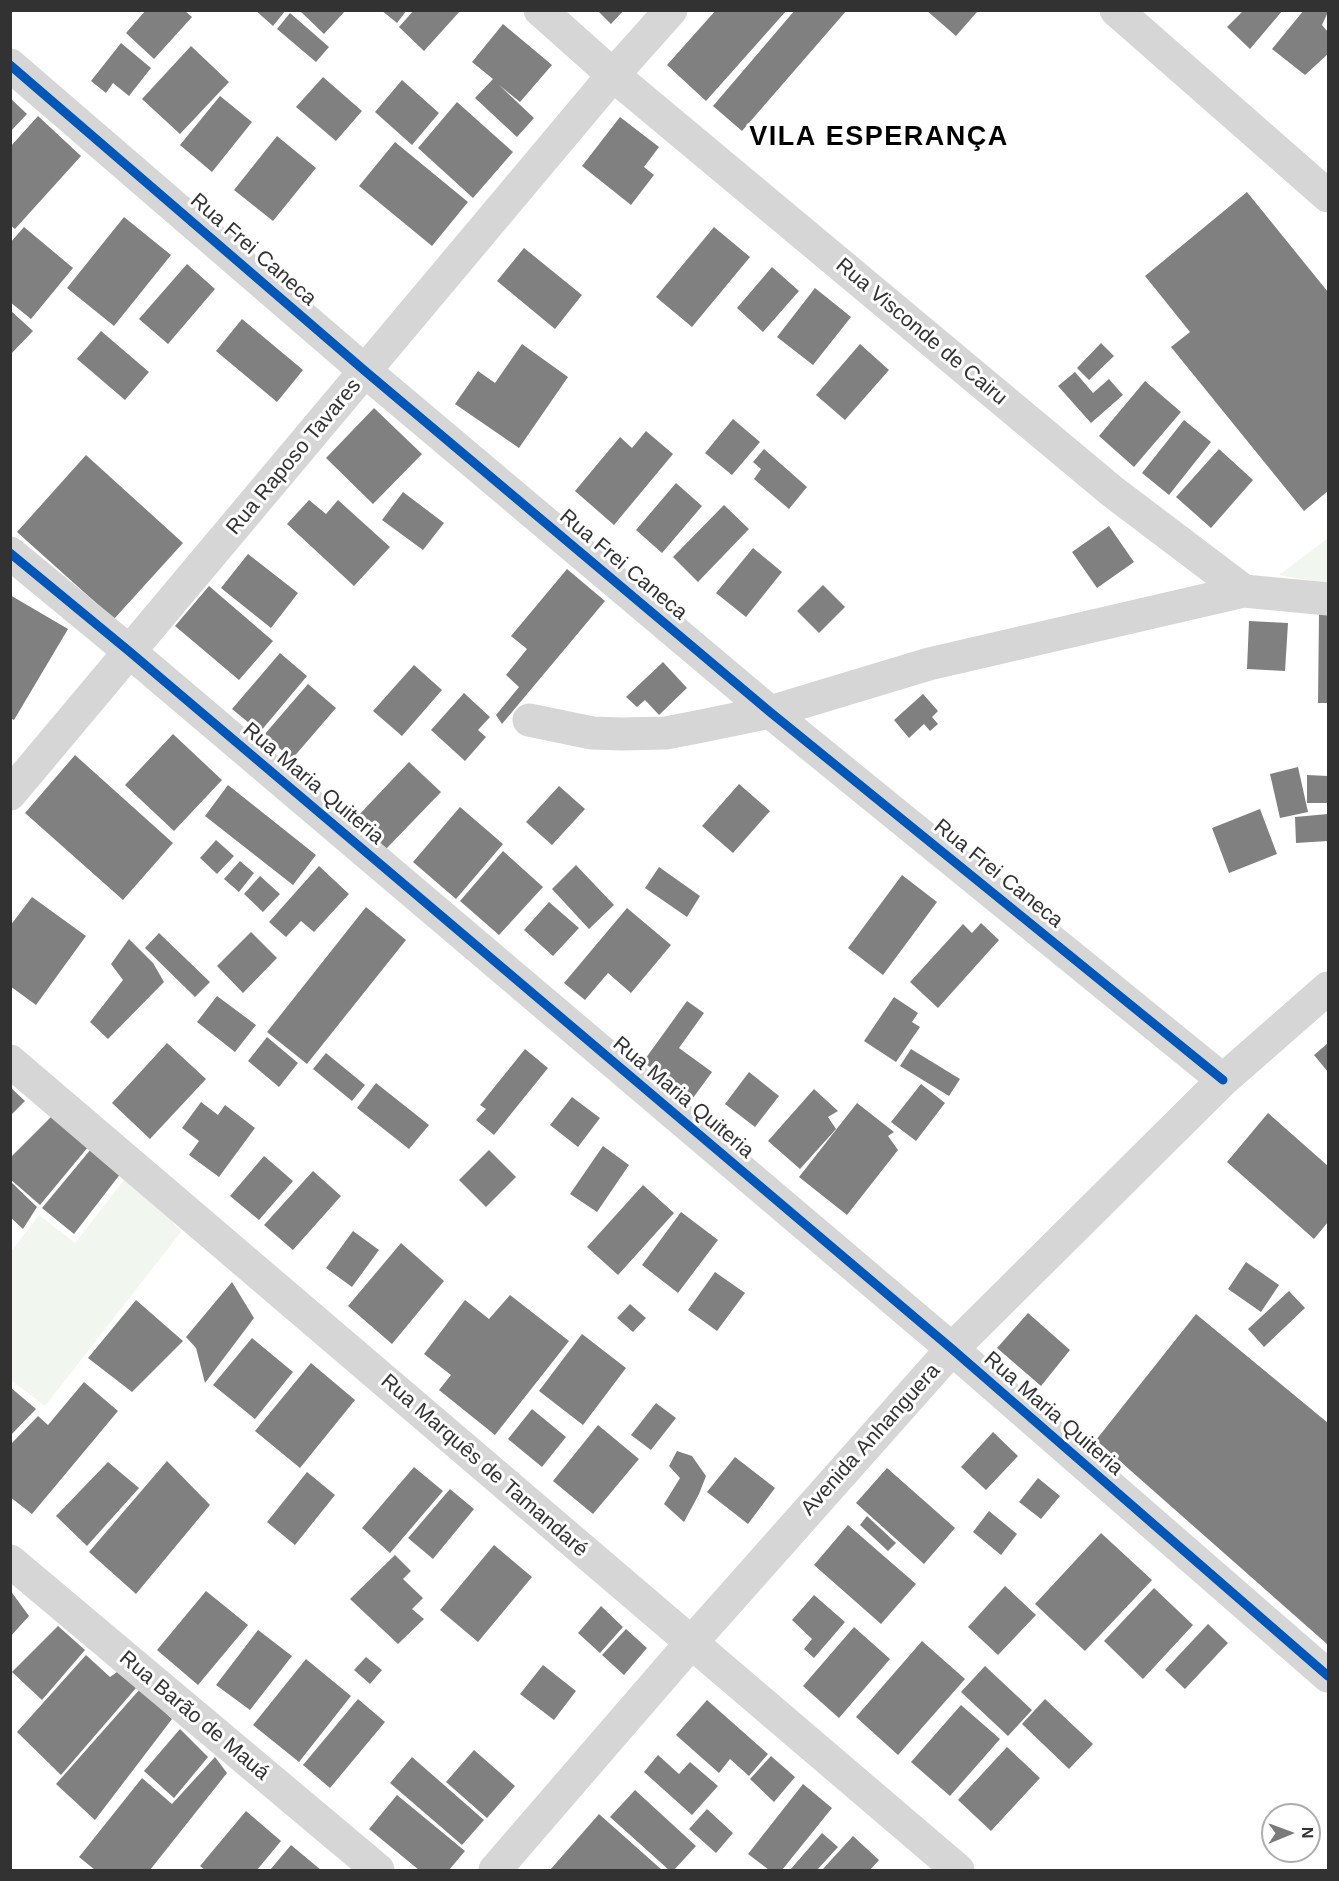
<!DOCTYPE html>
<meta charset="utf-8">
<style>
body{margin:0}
#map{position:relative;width:1339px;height:1881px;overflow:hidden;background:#fff;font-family:Helvetica,sans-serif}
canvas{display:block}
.frame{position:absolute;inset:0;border:12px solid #323232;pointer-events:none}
.north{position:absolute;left:1261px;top:1803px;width:60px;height:60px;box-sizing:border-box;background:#fff;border:2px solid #adadad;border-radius:50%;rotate:89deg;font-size:16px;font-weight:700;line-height:24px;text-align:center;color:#323232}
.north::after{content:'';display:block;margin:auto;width:21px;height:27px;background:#7a7a7a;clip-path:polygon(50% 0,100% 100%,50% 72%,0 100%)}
</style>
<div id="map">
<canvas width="1339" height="1881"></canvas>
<div class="frame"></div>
<div class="north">N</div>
</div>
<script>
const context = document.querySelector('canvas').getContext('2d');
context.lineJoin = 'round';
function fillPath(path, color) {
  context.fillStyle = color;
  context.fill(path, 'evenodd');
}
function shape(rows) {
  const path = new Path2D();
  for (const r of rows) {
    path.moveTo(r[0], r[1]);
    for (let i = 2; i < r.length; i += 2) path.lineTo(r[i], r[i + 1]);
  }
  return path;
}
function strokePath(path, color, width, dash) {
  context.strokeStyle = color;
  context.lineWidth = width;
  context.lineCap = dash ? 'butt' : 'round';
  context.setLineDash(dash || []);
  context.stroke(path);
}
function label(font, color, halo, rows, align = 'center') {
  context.font = font + ' Helvetica,sans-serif';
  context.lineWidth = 6;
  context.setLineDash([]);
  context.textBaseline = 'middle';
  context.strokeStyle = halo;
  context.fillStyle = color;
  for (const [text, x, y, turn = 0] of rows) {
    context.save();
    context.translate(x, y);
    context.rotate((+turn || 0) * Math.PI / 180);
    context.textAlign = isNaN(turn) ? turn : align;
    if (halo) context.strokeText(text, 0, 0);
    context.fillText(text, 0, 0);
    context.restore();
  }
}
const green = shape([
 [1328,538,1328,584,1279,575],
 [127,1176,147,1191,181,1232,45,1406,11,1380,10,1253,39,1215,75,1243]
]);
const building = shape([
 [146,10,184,10,192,17,154,59,126,33],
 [255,10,286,10,273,26],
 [299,10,346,10,324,34],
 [381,10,407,10,397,23],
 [414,10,461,10,424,51,399,27],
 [597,10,624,10,611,24],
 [716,10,787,10,706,101,667,65],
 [795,10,847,10,742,131,713,106],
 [926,10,975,10,977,12,956,36],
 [1244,10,1283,10,1250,49,1227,27],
 [1304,10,1328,12,1322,25,1328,32,1328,54,1305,75,1272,49],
 [290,13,329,47,316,62,277,29],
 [503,24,552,65,520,102,499,85,534,118,517,137,475,98,493,79,472,62],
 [121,43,151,68,129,96,113,83,106,93,91,81],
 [191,46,229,82,180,134,142,99],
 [323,77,362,111,336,141,296,107],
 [402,80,439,113,412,145,375,112],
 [220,96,252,122,212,172,180,145],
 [10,98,27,114,10,132],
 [457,102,513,152,473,198,418,148],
 [38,116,81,156,15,229,10,225,10,147],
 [620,117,659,147,644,167,654,175,631,205,582,166],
 [277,136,316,168,273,221,234,190],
 [395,142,468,202,432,246,359,186],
 [1247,192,1328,292,1328,491,1304,511,1171,347,1190,332,1145,276],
 [124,217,171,255,114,326,67,288],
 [24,227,73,268,31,319,10,302,10,243],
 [714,227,750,257,692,327,656,297],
 [524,248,582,295,555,329,497,281],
 [187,264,215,289,168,344,139,319],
 [772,267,799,291,763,332,737,308],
 [815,288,851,317,813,365,777,337],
 [10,310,33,331,10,355],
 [242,319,303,370,277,402,216,351],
 [101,331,149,372,125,400,77,359],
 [1101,343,1114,356,1089,380,1077,368],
 [522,344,568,377,519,448,455,404,478,371,495,383],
 [860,344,889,370,845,420,816,395],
 [1075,372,1093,393,1109,379,1123,395,1091,423,1058,386],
 [1145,381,1181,412,1134,467,1099,436],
 [374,408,422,454,373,504,326,458],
 [733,419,760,442,732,475,705,453],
 [1184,420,1211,442,1169,495,1142,473],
 [646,431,673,454,614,525,575,491,620,437,632,448],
 [764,449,807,487,789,509,754,479,761,469,753,462],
 [1219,449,1253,480,1211,528,1176,497],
 [86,455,183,543,114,619,17,532],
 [676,483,702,506,662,553,636,530],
 [403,492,444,523,423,550,382,520],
 [309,500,326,514,338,500,390,547,354,586,287,524],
 [724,505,749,529,698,582,673,557],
 [1109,526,1134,562,1097,588,1072,552],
 [753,548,782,572,746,617,716,593],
 [248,554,298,593,271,628,221,588],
 [567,569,605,601,502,724,496,715,519,687,506,675,527,649,511,636],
 [823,585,845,607,819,633,797,611],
 [209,586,273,641,239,680,175,626],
 [10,595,68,629,14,720,10,718],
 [1319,614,1328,614,1328,703,1318,703],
 [1249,621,1288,623,1285,671,1247,669],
 [280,653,307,676,260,732,232,709],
 [663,662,687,688,659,715,645,700,637,707,626,697],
 [414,665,442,690,402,736,373,711],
 [308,684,336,708,292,759,264,735],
 [464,693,490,717,478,730,486,737,465,761,431,730],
 [923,694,938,711,932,717,938,724,930,731,924,724,909,738,894,720],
 [173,734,222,780,174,831,125,785],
 [75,755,173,843,123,900,25,813],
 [409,762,441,792,386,849,355,819],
 [1298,767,1308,812,1280,818,1270,774],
 [1307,775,1328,776,1328,803,1307,803],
 [739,784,770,811,733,853,702,826],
 [228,785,316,855,293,885,205,816],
 [559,786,585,809,552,845,526,822],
 [460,807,503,844,456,899,413,862],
 [1260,809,1277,854,1229,873,1212,828],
 [1328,814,1328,841,1296,843,1295,817],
 [216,840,234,856,217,874,200,858],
 [503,851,543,887,499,935,460,901],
 [240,861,254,873,239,892,224,879],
 [576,865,614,905,589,929,552,889],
 [319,866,349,894,314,932,301,921,286,937,269,922],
 [659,867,700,896,687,917,645,888],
 [902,875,937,902,883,975,848,948],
 [260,876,280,894,263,912,244,894],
 [32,897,86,936,36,1005,10,986,10,926],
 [549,902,579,928,553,956,524,930],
 [366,907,406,940,307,1064,267,1032],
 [627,908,671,945,631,993,608,973,585,1000,564,983],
 [981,923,999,940,938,1008,910,982,963,924,972,933],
 [251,932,277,958,243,993,217,966],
 [159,933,210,982,195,997,145,948],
 [129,939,153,963,164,982,108,1039,90,1022,123,980,111,964],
 [217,996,256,1025,235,1052,197,1022],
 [894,997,918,1013,912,1022,920,1027,896,1062,864,1041],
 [687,1001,704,1013,679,1048,712,1072,693,1098,643,1062],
 [267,1037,298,1063,279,1087,248,1061],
 [167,1043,206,1079,150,1139,112,1103],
 [1328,1043,1328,1072,1314,1055],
 [525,1049,548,1068,494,1135,476,1120,486,1109,480,1105],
 [911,1049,960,1079,949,1096,900,1066],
 [326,1053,365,1085,352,1101,313,1069],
 [749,1072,779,1096,755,1127,725,1104],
 [376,1083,429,1125,409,1149,357,1108],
 [921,1084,945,1103,916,1141,891,1122],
 [10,1087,25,1101,10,1116],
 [814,1089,838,1111,828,1117,836,1129,800,1169,768,1141],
 [572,1097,600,1118,578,1147,550,1125],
 [201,1102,218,1115,225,1105,255,1128,219,1177,189,1155,199,1141,182,1128],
 [857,1103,894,1132,888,1136,898,1150,847,1215,799,1177],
 [1268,1113,1328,1166,1328,1222,1314,1239,1227,1162],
 [51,1117,88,1147,40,1205,10,1179,10,1158],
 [603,1146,629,1165,597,1212,570,1194],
 [91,1149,121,1173,74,1234,42,1208],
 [489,1150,516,1177,486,1207,459,1180],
 [264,1156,293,1181,259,1220,230,1196],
 [313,1171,341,1196,293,1250,264,1225],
 [10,1181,37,1207,23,1229,10,1217],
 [643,1185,674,1213,618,1275,587,1247],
 [681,1212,718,1240,678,1293,642,1265],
 [353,1231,379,1250,352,1287,326,1268],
 [401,1243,444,1281,392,1344,348,1306],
 [1246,1262,1279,1285,1261,1312,1228,1289],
 [715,1272,745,1293,717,1331,688,1310],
 [232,1282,254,1318,205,1383,196,1348,186,1337],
 [1289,1291,1305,1308,1264,1347,1248,1329],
 [510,1295,569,1341,495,1435,439,1390,451,1375,424,1354,465,1300,489,1319],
 [136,1300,183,1341,132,1392,88,1358],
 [630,1304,646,1318,633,1332,617,1318],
 [1028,1313,1070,1350,1041,1386,997,1348],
 [1196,1314,1328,1423,1327,1644,1096,1440],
 [582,1334,626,1368,583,1425,539,1391],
 [252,1338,293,1372,255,1419,213,1385],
 [311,1363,355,1400,300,1468,255,1431],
 [84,1382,118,1411,32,1514,10,1497,10,1445,38,1416,48,1425],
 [10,1387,36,1409,10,1436],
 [656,1403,676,1418,651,1450,631,1435],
 [532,1409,566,1437,542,1467,508,1439],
 [598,1425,639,1459,593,1514,553,1481],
 [993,1432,1018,1456,986,1490,961,1467],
 [677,1451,692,1456,706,1476,699,1494,684,1522,664,1504,680,1478,669,1466],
 [735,1457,775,1488,748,1524,707,1492],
 [167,1461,210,1505,136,1594,89,1552],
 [108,1462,139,1488,87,1546,56,1516],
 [414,1467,443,1491,390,1553,362,1528],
 [887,1468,955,1528,924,1564,856,1503],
 [307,1472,335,1495,295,1545,267,1522],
 [1038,1478,1060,1496,1041,1519,1019,1502],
 [450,1489,474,1509,433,1559,408,1538],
 [989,1511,1017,1534,1001,1555,973,1532],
 [867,1516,896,1543,888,1551,860,1525],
 [848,1525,916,1584,881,1624,814,1565],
 [1101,1533,1152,1580,1085,1651,1035,1604],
 [494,1545,532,1577,478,1642,440,1610],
 [395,1555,411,1571,403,1579,423,1598,412,1609,424,1619,398,1644,350,1599],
 [1005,1586,1036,1615,998,1655,968,1627],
 [1154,1588,1193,1625,1143,1679,1104,1641],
 [10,1590,29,1616,10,1637],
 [206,1591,248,1625,198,1685,157,1650],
 [814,1595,845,1622,814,1658,804,1649,812,1639,792,1620],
 [601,1606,623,1627,600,1653,578,1633],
 [1208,1624,1228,1643,1185,1689,1165,1670],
 [58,1626,85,1650,42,1700,12,1672],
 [854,1627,890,1659,839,1718,803,1686],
 [626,1629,647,1648,624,1675,602,1655],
 [258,1630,292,1656,250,1710,216,1685],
 [922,1641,965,1679,898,1755,856,1717],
 [86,1655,110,1677,120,1670,136,1688,61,1775,17,1732],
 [366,1657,382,1670,370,1684,354,1670],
 [306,1659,351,1696,299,1762,253,1725],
 [543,1665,576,1691,554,1720,520,1694],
 [985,1666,1032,1710,1008,1736,961,1692],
 [140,1689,172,1719,95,1820,56,1784],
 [358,1699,385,1722,330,1788,303,1765],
 [1045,1699,1093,1744,1069,1769,1022,1724],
 [707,1700,768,1754,749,1776,730,1759,719,1773,676,1735],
 [961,1705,1000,1739,950,1796,911,1762],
 [180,1729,208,1757,174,1798,144,1771],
 [1007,1747,1040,1778,991,1831,958,1800],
 [474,1750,515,1786,487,1818,446,1782],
 [658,1755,679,1774,690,1762,718,1786,692,1815,644,1772],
 [771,1756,795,1777,774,1802,750,1779],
 [215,1757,227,1773,150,1870,95,1870,79,1857,142,1778,172,1804],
 [412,1757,484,1820,462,1845,390,1783],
 [803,1784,832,1808,782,1870,769,1870,748,1854],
 [635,1790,696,1846,674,1870,669,1870,610,1817],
 [397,1795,465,1851,449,1870,419,1870,369,1829],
 [707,1809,733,1833,716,1853,689,1829],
 [246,1811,281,1841,257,1870,205,1870,200,1866],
 [599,1814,662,1870,550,1870],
 [822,1833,838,1847,817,1870,790,1870],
 [853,1836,879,1860,870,1870,822,1870],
 [291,1845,321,1870,270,1870]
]);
const minor = shape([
 [540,10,613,75,1113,492,1244,591,1328,599],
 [1116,10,1328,196],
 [10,65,365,371,770,712,1223,1080],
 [10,553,130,652,952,1349,1328,1676],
 [529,720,592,733,622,734,666,733,702,726,770,712,929,664,1244,591],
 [10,794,613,75,671,10],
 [10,1061,958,1870],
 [10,1561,378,1870],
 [495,1870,691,1643,952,1349,1223,1080,1328,988]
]);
const cycleway = shape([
 [10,65,365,371,770,712,1223,1080],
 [10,553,130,652,952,1349,1328,1676]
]);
const streetNames = [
 ["Rua Frei Caneca",253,250,41],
 ["Rua Visconde de Cairu",921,332,40],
 ["Rua Raposo Tavares",294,457,-50],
 ["Rua Frei Caneca",623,565,40],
 ["Rua Maria Quiteria",313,784,40],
 ["Rua Frei Caneca",998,874,39],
 ["Rua Maria Quiteria",683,1098,40],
 ["Rua Maria Quiteria",1053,1414,41],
 ["Avenida Anhanguera",871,1440,-48],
 ["Rua Marquês de Tamandaré",484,1466,41],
 ["Rua Barão de Mauá",194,1716,40]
];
const districtNames = [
 ["VILA ESPERANÇA",879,138]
];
fillPath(green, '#f1f6ee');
fillPath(building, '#808080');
strokePath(minor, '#d6d6d6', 33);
strokePath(cycleway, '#0057b8', 9);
label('21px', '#323232', '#fff', streetNames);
context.letterSpacing = '1.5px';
label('bold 27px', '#000', '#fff', districtNames);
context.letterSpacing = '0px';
</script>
